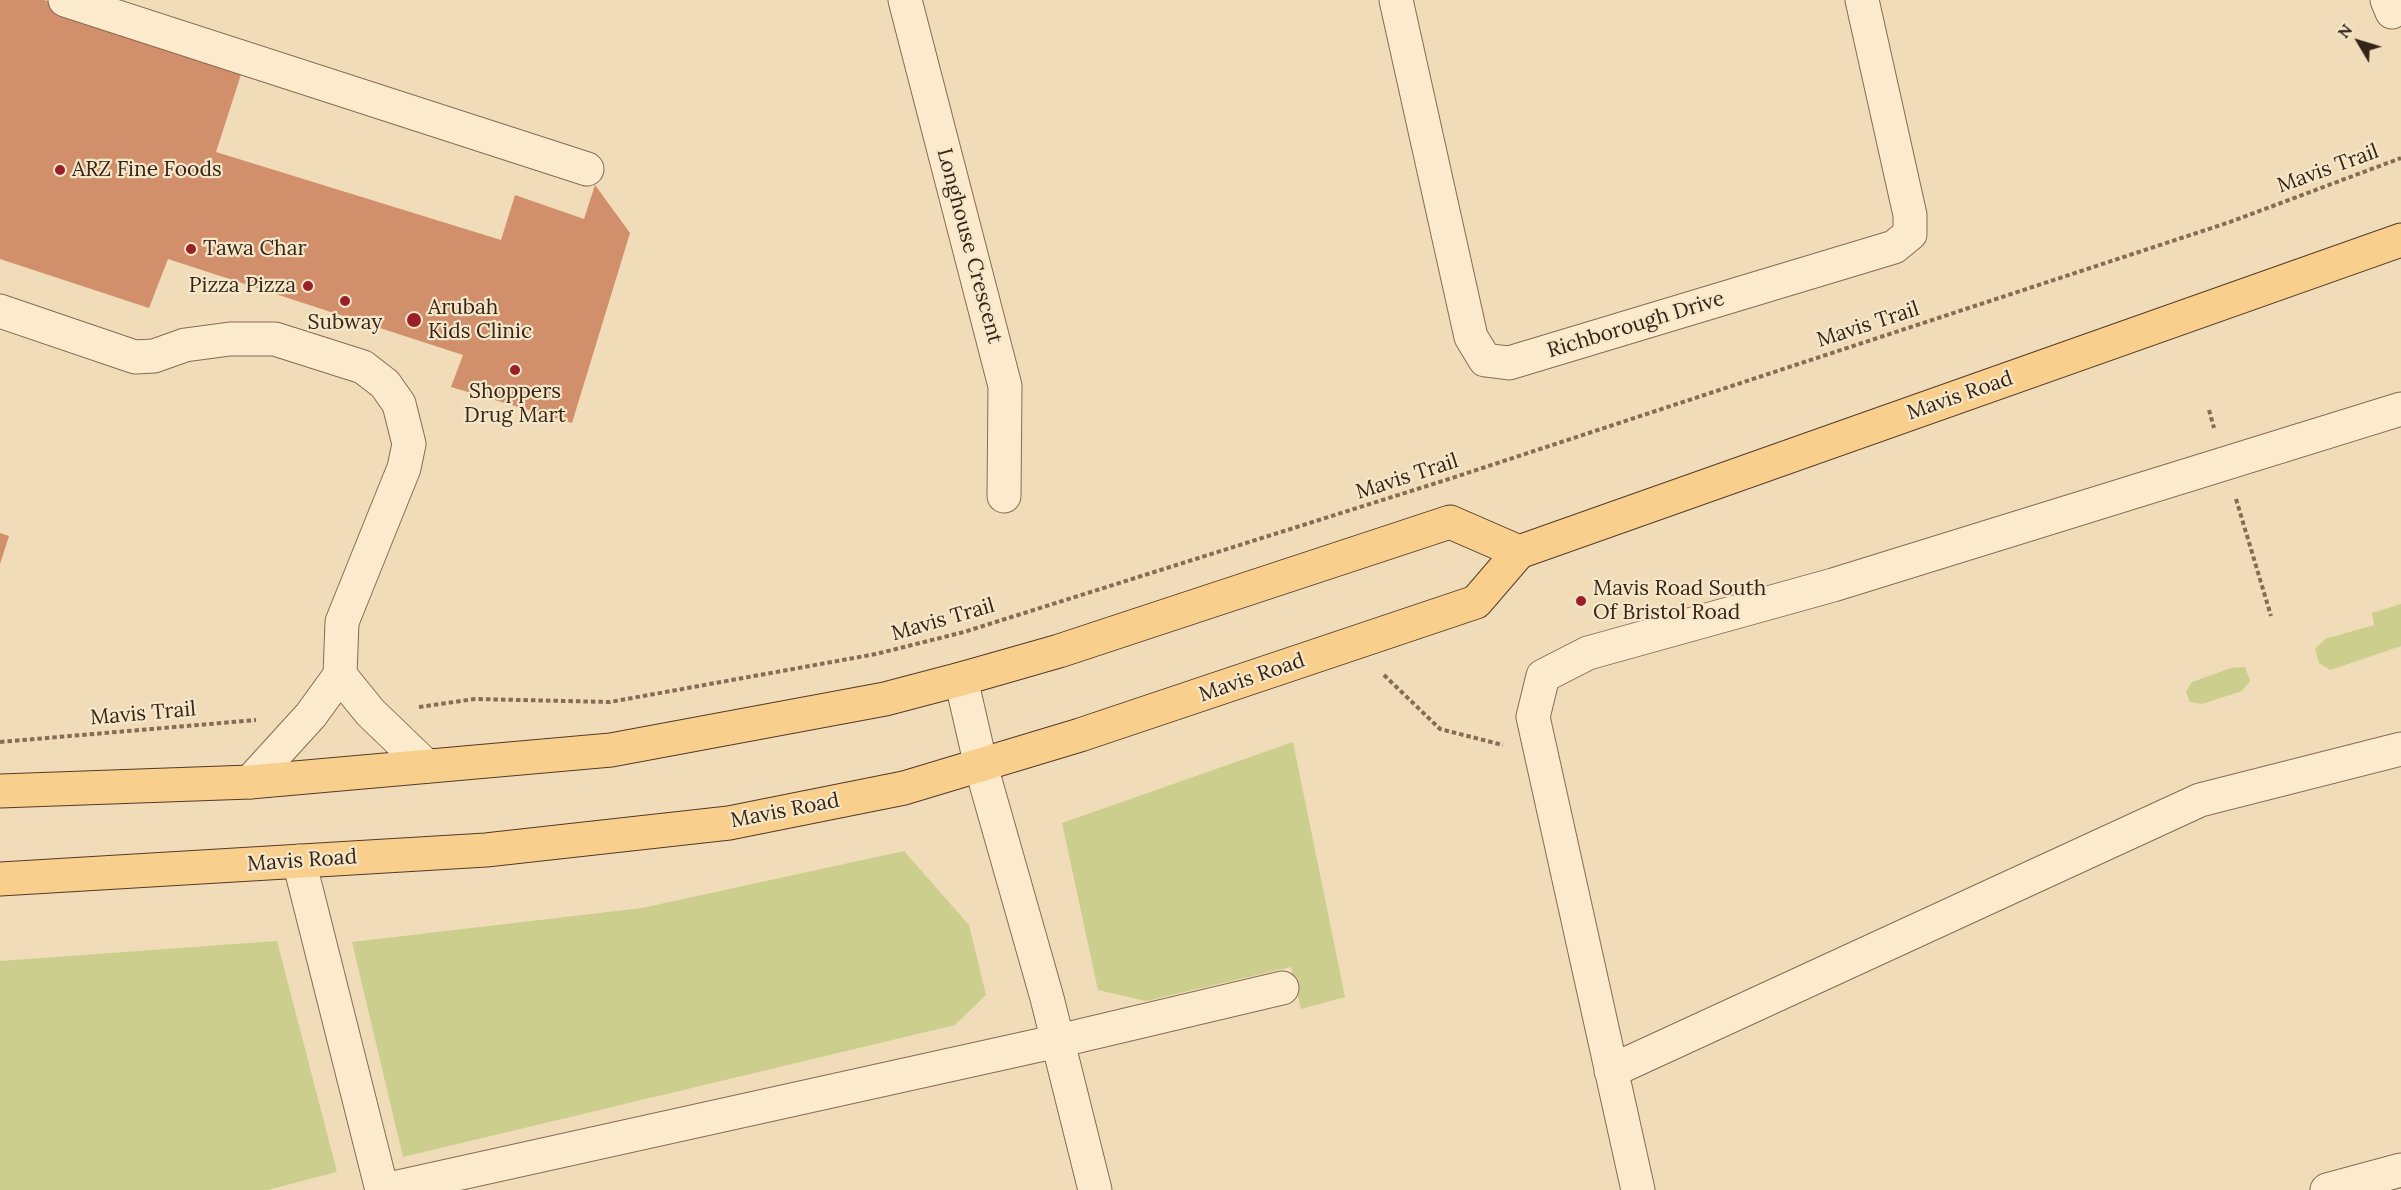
<!DOCTYPE html>
<style>
body{margin:0}
#map{position:relative;width:2401px;height:1190px;overflow:hidden;background:#f0dcb9;font-family:Lora,serif}
canvas{display:block}
.north{position:absolute;left:2329px;top:12px;width:60px;height:60px;-webkit-text-stroke:4px #f7e7c9;paint-order:stroke;rotate:308deg;font-size:16px;font-weight:700;line-height:24px;text-align:center;color:#352519}
.north::after{content:'';display:block;margin:auto;width:21px;height:27px;background:#352519;clip-path:polygon(50% 0,100% 100%,50% 72%,0 100%)}
</style>
<div id="map">
<canvas width="2401" height="1190"></canvas>
<div class="north">N</div>
</div>
<script>
const context = document.querySelector('canvas').getContext('2d');
context.lineJoin = 'round';
function fillPath(path, color) {
  context.fillStyle = color;
  context.fill(path, 'evenodd');
}
function shape(rows) {
  const path = new Path2D();
  for (const r of rows) {
    path.moveTo(r[0], r[1]);
    for (let i = 2; i < r.length; i += 2) path.lineTo(r[i], r[i + 1]);
  }
  return path;
}
function strokePath(path, color, width, dash) {
  context.strokeStyle = color;
  context.lineWidth = width;
  context.lineCap = dash ? 'butt' : 'round';
  context.setLineDash(dash || []);
  context.stroke(path);
}
function label(font, color, halo, rows, align = 'center') {
  context.font = font + ' Lora,serif';
  context.lineWidth = 4.5;
  context.setLineDash([]);
  context.textBaseline = 'middle';
  context.strokeStyle = halo;
  context.fillStyle = color;
  for (const [text, x, y, turn = 0] of rows) {
    context.save();
    context.translate(x, y);
    context.rotate((+turn || 0) * Math.PI / 180);
    context.textAlign = isNaN(turn) ? turn : align;
    if (halo) context.strokeText(text, 0, 0);
    context.fillText(text, 0, 0);
    context.restore();
  }
}
const green = shape([
 [2401,604,2401,646,2330,670,2319,663,2315,649,2325,639,2374,625,2372,613],
 [2245,667,2250,681,2242,691,2202,704,2190,702,2186,692,2192,682,2231,668],
 [1293,742,1345,997,1301,1009,1291,967,1146,1001,1098,990,1062,823],
 [904,851,969,925,986,995,955,1025,403,1157,352,942,642,908],
 [277,941,337,1172,267,1190,0,1190,0,961]
]);
const building = shape([
 [0,0,44,0,245,62,216,152,501,240,515,195,584,219,595,185,630,233,572,423,451,387,463,355,168,259,149,308,0,259],
 [0,533,9,536,0,564]
]);
const path = shape([
 [2209,410,2214,428],
 [2236,499,2271,616],
 [1384,675,1440,729,1503,745],
 [419,707,475,699,610,702,876,654,964,632,1449,479,2230,222,2401,158],
 [0,742,256,720]
]);
const minor = shape([
 [65,0,587,169],
 [905,0,1005,386,1004,496],
 [1396,0,1471,337,1485,360,1509,363,1894,247,1910,234,1910,215,1862,0],
 [2387,0,2392,12],
 [0,311,135,357,154,356,185,345,230,339,275,339,363,367,385,384,399,404,409,444,404,468,342,622,340,675,370,712,426,766],
 [961,679,981,766,1047,998,1095,1190],
 [250,782,311,715,340,675],
 [299,861,382,1190],
 [1611,1071,2200,800,2401,749],
 [384,1190,1058,1041,1282,988],
 [1638,1190,1533,717,1543,676,1588,653,1833,585,2401,409],
 [2327,1190,2401,1170]
]);
const major = shape([
 [0,791,250,782,611,750,885,699,961,679,1059,651,1450,522,1519,552],
 [0,879,486,850,729,823,904,788,1080,735,1476,602,1519,552,2401,240]
]);
const markers = [
 [60,170,6,"#9a1f29"],
 [191,249,6,"#9a1f29"],
 [308,286,6,"#9a1f29"],
 [345,301,6,"#9a1f29"],
 [414,320,8,"#9a1f29"],
 [515,370,6,"#9a1f29"],
 [1581,601,6,"#9a1f29"]
];
const streetNames = [
 ["Mavis Trail",2328,169,-20],
 ["Longhouse Crescent",969,246,75],
 ["Richborough Drive",1636,325,-17],
 ["Mavis Trail",1868,325,-18],
 ["Mavis Road",1960,396,-19],
 ["Mavis Trail",1407,477,-18],
 ["Mavis Trail",943,620,-16],
 ["Mavis Road",1252,678,-19],
 ["Mavis Trail",143,714,-5],
 ["Mavis Road",785,811,-11],
 ["Mavis Road",302,861,-4]
];
const poiNames = [
 ["ARZ Fine Foods",72,170],
 ["Tawa Char",203,249],
 ["Pizza Pizza",296,286,"right"],
 ["Arubah",428,308],
 ["Kids Clinic",428,332],
 ["Subway",345,323,"center"],
 ["Shoppers",515,392,"center"],
 ["Drug Mart",515,416,"center"],
 ["Mavis Road South",1593,589],
 ["Of Bristol Road",1593,613]
];
fillPath(green, '#cbce8d');
fillPath(building, '#d18f6c');
strokePath(minor, '#876b53', 35);
strokePath(major, '#543a28', 35);
strokePath(path, '#876b53', 4, [4.5, 3]);
strokePath(minor, '#fbeacc', 33);
strokePath(major, '#f8cf8c', 33);
for (const [x, y, r, color] of markers) {
  const dot = new Path2D();
  dot.arc(x, y, r, 0, 2 * Math.PI);
  context.fillStyle = color;
  context.fill(dot);
  strokePath(dot, '#f7e7c9', 2);
}
label('21px', '#352519', '#f7e7c9', streetNames);
label('21px', '#352519', '#f7e7c9', poiNames, 'left');
</script>
